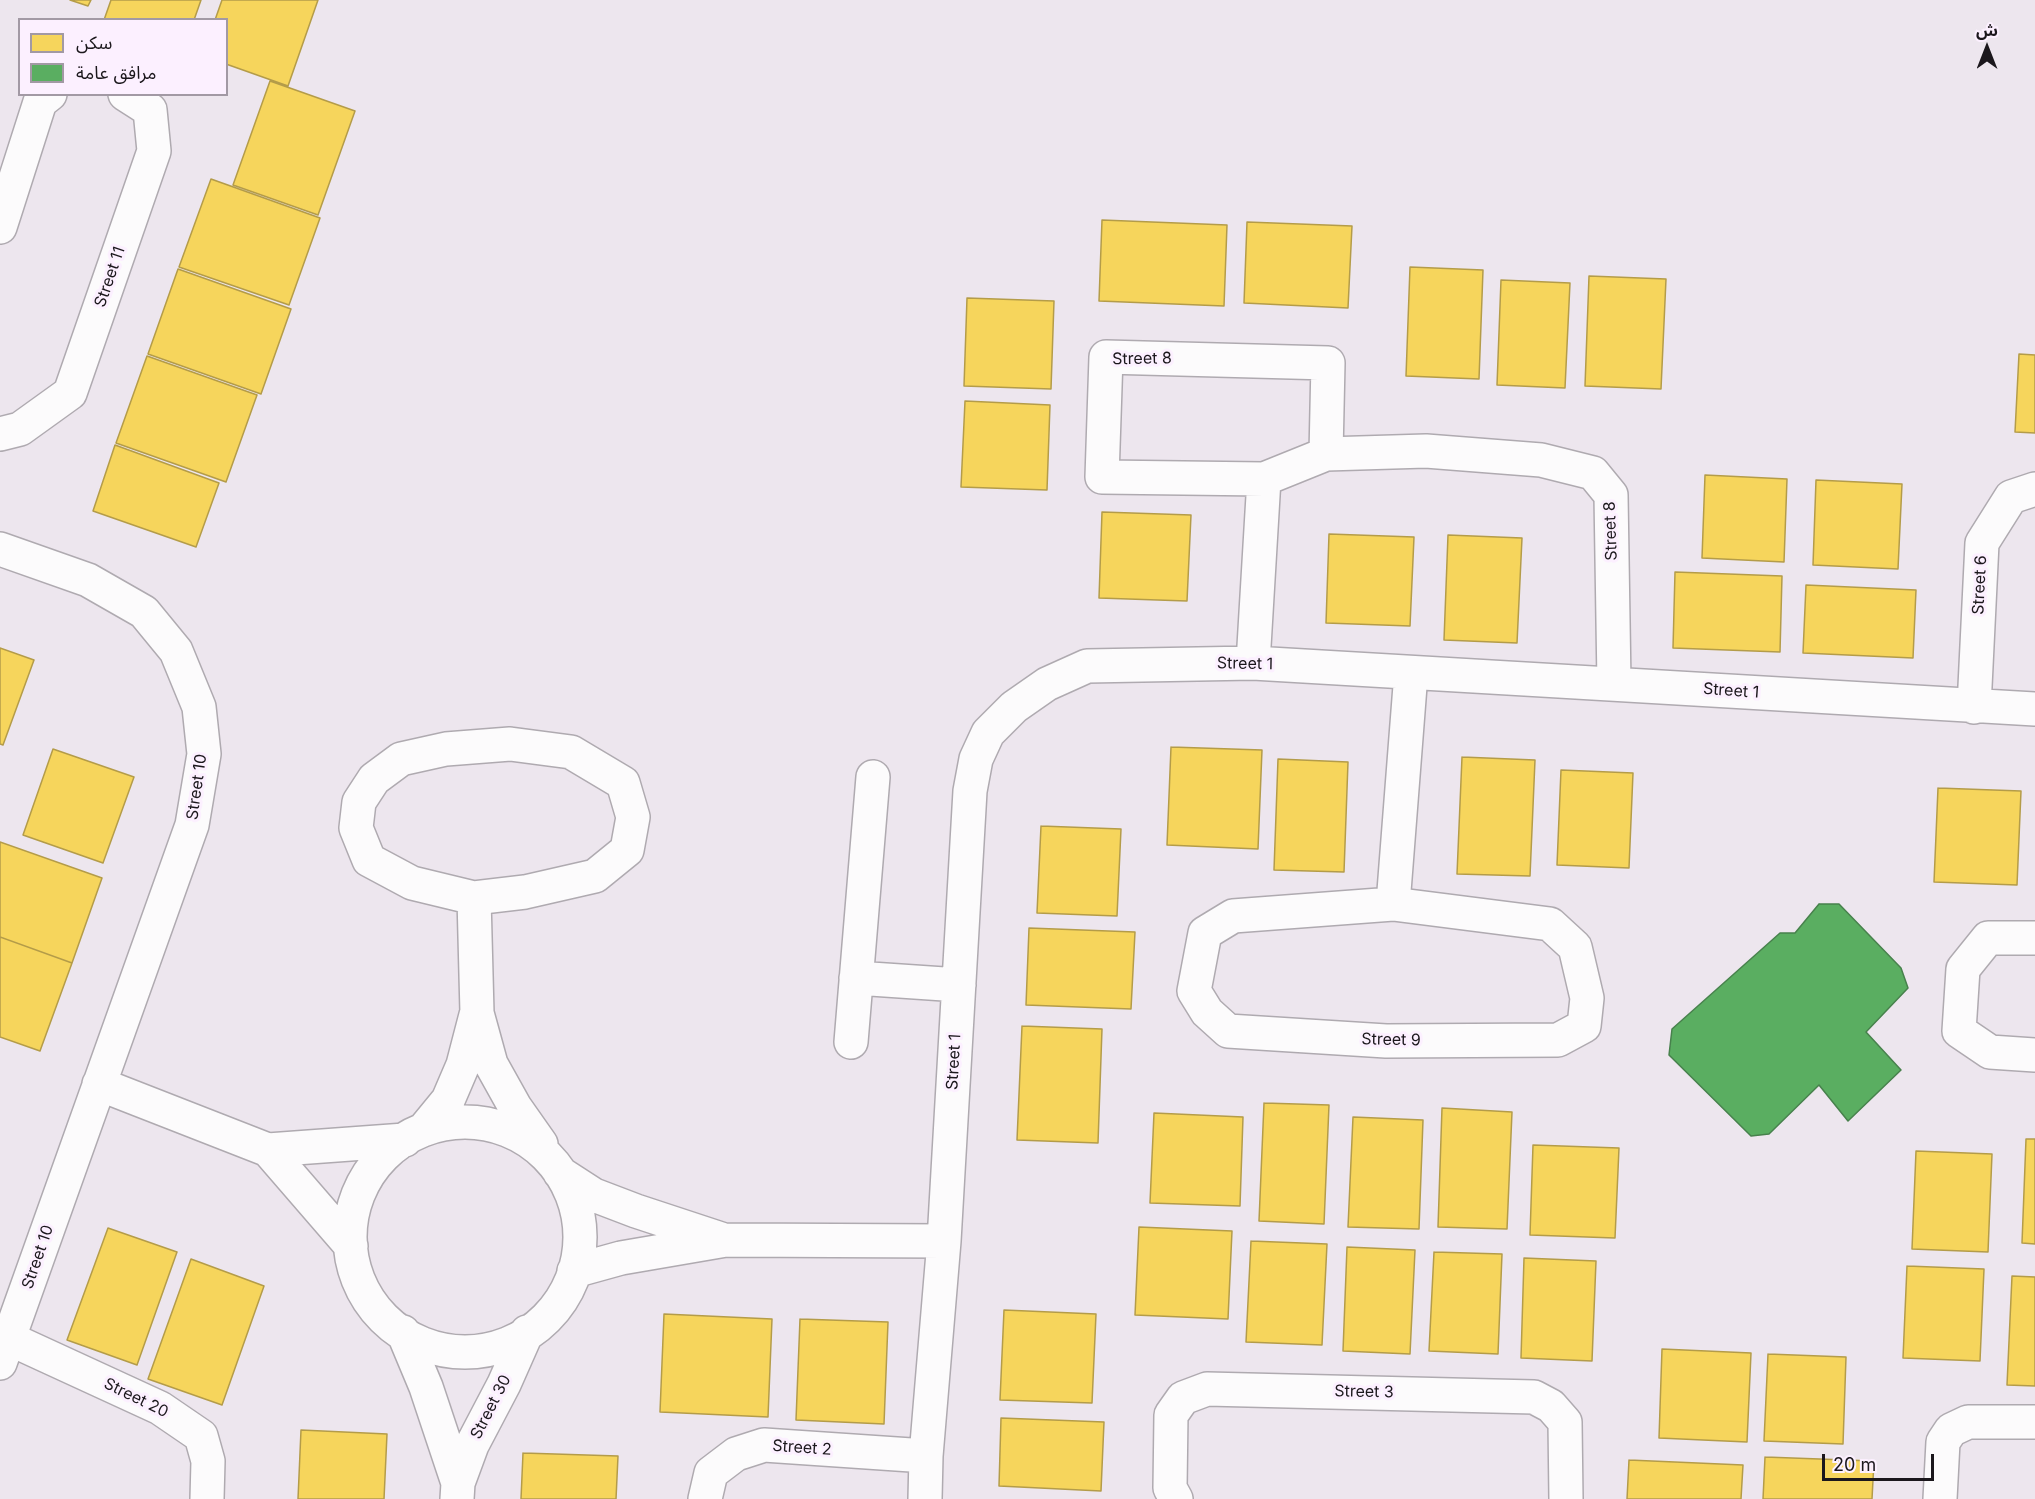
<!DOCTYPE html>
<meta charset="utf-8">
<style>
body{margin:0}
#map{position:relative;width:2035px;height:1499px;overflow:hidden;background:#ede6ee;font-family:Inter,"Noto Sans Arabic",sans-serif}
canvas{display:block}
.legend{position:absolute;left:18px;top:18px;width:210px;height:78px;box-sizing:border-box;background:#fcf0ff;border:2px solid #a299a4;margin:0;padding:8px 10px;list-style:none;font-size:18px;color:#1b171c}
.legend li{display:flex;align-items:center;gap:12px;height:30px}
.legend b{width:30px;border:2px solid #a299a4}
.north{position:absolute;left:1957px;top:18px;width:60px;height:60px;-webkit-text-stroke:4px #fcf0ff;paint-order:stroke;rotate:0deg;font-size:16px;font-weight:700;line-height:24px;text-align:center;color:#1b171c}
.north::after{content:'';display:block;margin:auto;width:21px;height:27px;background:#1b171c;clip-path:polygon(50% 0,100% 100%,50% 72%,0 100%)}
.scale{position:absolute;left:1822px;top:1454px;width:112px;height:27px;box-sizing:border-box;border:3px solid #1b171c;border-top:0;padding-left:8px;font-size:18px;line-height:21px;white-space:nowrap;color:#1b171c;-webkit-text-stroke:4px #fcf0ff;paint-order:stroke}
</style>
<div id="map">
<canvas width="2035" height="1499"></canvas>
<ul class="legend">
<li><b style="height:16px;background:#f6d55c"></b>سكن</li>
<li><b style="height:16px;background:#5aae61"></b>مرافق عامة</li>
</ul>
<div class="north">ش</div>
<div class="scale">20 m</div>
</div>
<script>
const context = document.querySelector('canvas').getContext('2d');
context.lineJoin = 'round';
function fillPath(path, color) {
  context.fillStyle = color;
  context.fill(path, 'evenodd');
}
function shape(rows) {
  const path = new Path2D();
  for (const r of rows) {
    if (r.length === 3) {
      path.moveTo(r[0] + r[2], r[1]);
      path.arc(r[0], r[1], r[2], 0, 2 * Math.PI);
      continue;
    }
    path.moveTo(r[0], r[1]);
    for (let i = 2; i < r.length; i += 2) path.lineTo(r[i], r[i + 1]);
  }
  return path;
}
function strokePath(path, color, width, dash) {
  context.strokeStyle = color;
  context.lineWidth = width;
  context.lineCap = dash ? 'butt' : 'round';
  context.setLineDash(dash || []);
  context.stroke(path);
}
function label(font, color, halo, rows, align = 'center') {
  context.font = font + ' Inter,sans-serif';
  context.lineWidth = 6;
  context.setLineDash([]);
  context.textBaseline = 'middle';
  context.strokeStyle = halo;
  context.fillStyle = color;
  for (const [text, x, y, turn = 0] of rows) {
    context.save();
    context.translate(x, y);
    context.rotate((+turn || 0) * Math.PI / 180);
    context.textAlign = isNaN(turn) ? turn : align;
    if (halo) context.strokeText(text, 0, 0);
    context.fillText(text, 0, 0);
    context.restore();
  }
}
const homes = shape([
 [70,0,91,0,88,6,70,0],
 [111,0,201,0,194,20,104,20,111,0],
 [222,0,318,0,288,86,226,64,226,20,215,20,222,0],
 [270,81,355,111,318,215,233,185,270,81],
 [211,179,320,218,289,305,179,267,211,179],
 [1102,220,1227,225,1224,306,1099,301,1102,220],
 [1247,222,1352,226,1348,308,1244,303,1247,222],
 [1410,267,1483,270,1479,379,1406,376,1410,267],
 [178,269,291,309,261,394,148,354,178,269],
 [1589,276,1666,279,1661,389,1585,386,1589,276],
 [1501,280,1570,283,1565,388,1497,385,1501,280],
 [967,298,1054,301,1051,389,964,386,967,298],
 [2019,354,2035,355,2035,433,2015,432,2019,354],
 [147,356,257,395,226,482,116,443,147,356],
 [965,401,1050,405,1047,490,961,487,965,401],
 [115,445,219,483,196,547,93,511,115,445],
 [1705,475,1787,479,1784,562,1702,558,1705,475],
 [1816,480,1902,484,1898,569,1813,565,1816,480],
 [1102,512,1191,515,1187,601,1099,598,1102,512],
 [1329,534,1414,537,1410,626,1326,623,1329,534],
 [1448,535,1522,538,1517,643,1444,640,1448,535],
 [1675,572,1782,576,1780,652,1673,648,1675,572],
 [1806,585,1916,590,1913,658,1803,653,1806,585],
 [0,648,34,660,3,745,0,744,0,648],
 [1171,747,1262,750,1258,849,1167,845,1171,747],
 [53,749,134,777,103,863,23,835,53,749],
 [1462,757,1535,760,1530,876,1457,874,1462,757],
 [1278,759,1348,762,1344,872,1274,870,1278,759],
 [1561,770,1633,773,1629,868,1557,865,1561,770],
 [1938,788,2021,791,2017,885,1934,882,1938,788],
 [1041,826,1121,829,1117,916,1037,913,1041,826],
 [0,842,102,878,72,963,0,937,0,842],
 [1029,928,1135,932,1131,1009,1026,1005,1029,928],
 [0,937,72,963,40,1051,0,1037,0,937],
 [1022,1026,1102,1029,1098,1143,1017,1140,1022,1026],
 [1264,1103,1329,1105,1324,1224,1259,1221,1264,1103],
 [1442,1108,1512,1112,1507,1229,1438,1227,1442,1108],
 [1154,1113,1243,1117,1240,1206,1150,1203,1154,1113],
 [1353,1117,1423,1120,1419,1229,1348,1227,1353,1117],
 [2026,1139,2035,1139,2035,1244,2022,1243,2026,1139],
 [1533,1145,1619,1148,1615,1238,1530,1235,1533,1145],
 [1916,1151,1992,1154,1988,1252,1912,1249,1916,1151],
 [1139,1227,1232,1231,1228,1319,1135,1315,1139,1227],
 [108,1228,177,1252,137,1365,67,1340,108,1228],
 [1251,1241,1327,1244,1322,1345,1246,1342,1251,1241],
 [1347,1247,1415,1250,1410,1354,1343,1351,1347,1247],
 [1434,1252,1502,1254,1498,1354,1429,1351,1434,1252],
 [1524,1258,1596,1261,1592,1361,1521,1358,1524,1258],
 [191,1259,264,1286,222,1405,148,1379,191,1259],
 [1907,1266,1984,1269,1980,1361,1903,1358,1907,1266],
 [2012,1276,2035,1277,2035,1386,2007,1385,2012,1276],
 [1004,1310,1096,1314,1092,1403,1000,1400,1004,1310],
 [664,1314,772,1319,768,1417,660,1412,664,1314],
 [800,1319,888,1322,884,1424,796,1420,800,1319],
 [1662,1349,1751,1353,1747,1442,1659,1438,1662,1349],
 [1768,1354,1846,1357,1843,1444,1764,1441,1768,1354],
 [1001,1418,1104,1422,1101,1491,999,1486,1001,1418],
 [301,1430,387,1434,384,1499,298,1499,301,1430],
 [523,1453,618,1456,616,1499,521,1499,523,1453],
 [1765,1457,1874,1461,1872,1499,1763,1499,1765,1457],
 [1629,1460,1743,1465,1741,1499,1627,1499,1629,1460]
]);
const public = shape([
 [1819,904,1839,904,1901,968,1908,988,1866,1032,1901,1070,1848,1121,1819,1085,1769,1134,1751,1136,1669,1055,1672,1029,1780,933,1795,933,1819,904]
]);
const minor = shape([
 [0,227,40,102,50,94],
 [0,434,20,429,70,393,154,151,150,110,125,94],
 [1264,479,1102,477,1106,357,1328,363,1326,454],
 [0,549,88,580,144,612,176,651,199,707,204,754,192,825,0,1363],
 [1253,663,1264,479,1326,454,1426,451,1541,460,1593,473,1611,495,1614,684],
 [1974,707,1982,543,2011,497,2035,489],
 [510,744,571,752,623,783,633,817,627,850,595,876,525,892,474,898,412,883,369,860,356,828,359,802,374,779,401,759,446,749,510,744],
 [474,898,477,1013,491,1064,515,1107,541,1144],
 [1393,904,1550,924,1575,947,1587,998,1584,1026,1558,1040,1386,1041,1228,1031,1207,1012,1194,991,1205,933,1233,916,1393,904],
 [1393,904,1411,673],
 [2035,938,1988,938,1963,969,1959,1031,1990,1052,2035,1055],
 [856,978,959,985],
 [851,1042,873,777],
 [99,1084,268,1150,405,1140],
 [465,1237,115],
 [425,1128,448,1100,463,1065,476,1015],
 [268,1150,351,1246],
 [560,1173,594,1195,636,1211,721,1239],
 [574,1271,621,1258,726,1240,944,1241],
 [403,1332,426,1387,458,1483],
 [10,1339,160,1408,201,1436,208,1461,207,1499],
 [457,1499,458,1483,472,1445,504,1384,527,1332],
 [705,1499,711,1473,736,1454,764,1445,926,1456],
 [925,1499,926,1456,944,1241,970,791,976,759,988,733,1014,707,1047,684,1087,666,1253,663,2035,709],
 [1176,1499,1170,1488,1171,1415,1183,1398,1207,1389,1534,1397,1551,1406,1565,1422,1566,1499],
 [1940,1499,1943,1442,1951,1430,1968,1422,2035,1422]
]);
const streetNames = [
 ["Street 11",110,277,-71],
 ["Street 8",1142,359,-1],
 ["Street 8",1611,531,-92],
 ["Street 6",1980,585,-87],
 ["Street 1",1245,664,1],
 ["Street 1",1731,691,4],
 ["Street 10",197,787,-82],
 ["Street 9",1391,1040,1],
 ["Street 1",954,1062,-87],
 ["Street 10",38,1257,-71],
 ["Street 3",1364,1392,1],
 ["Street 20",136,1398,26],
 ["Street 30",491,1407,-63],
 ["Street 2",802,1448,4]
];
fillPath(homes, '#f6d55c');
strokePath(homes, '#b49c49', 1.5);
fillPath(public, '#5aae61');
strokePath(public, '#47814c', 1.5);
strokePath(minor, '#afaab0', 36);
strokePath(minor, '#fcfbfc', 33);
label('16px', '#1b171c', '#fcf0ff', streetNames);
</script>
